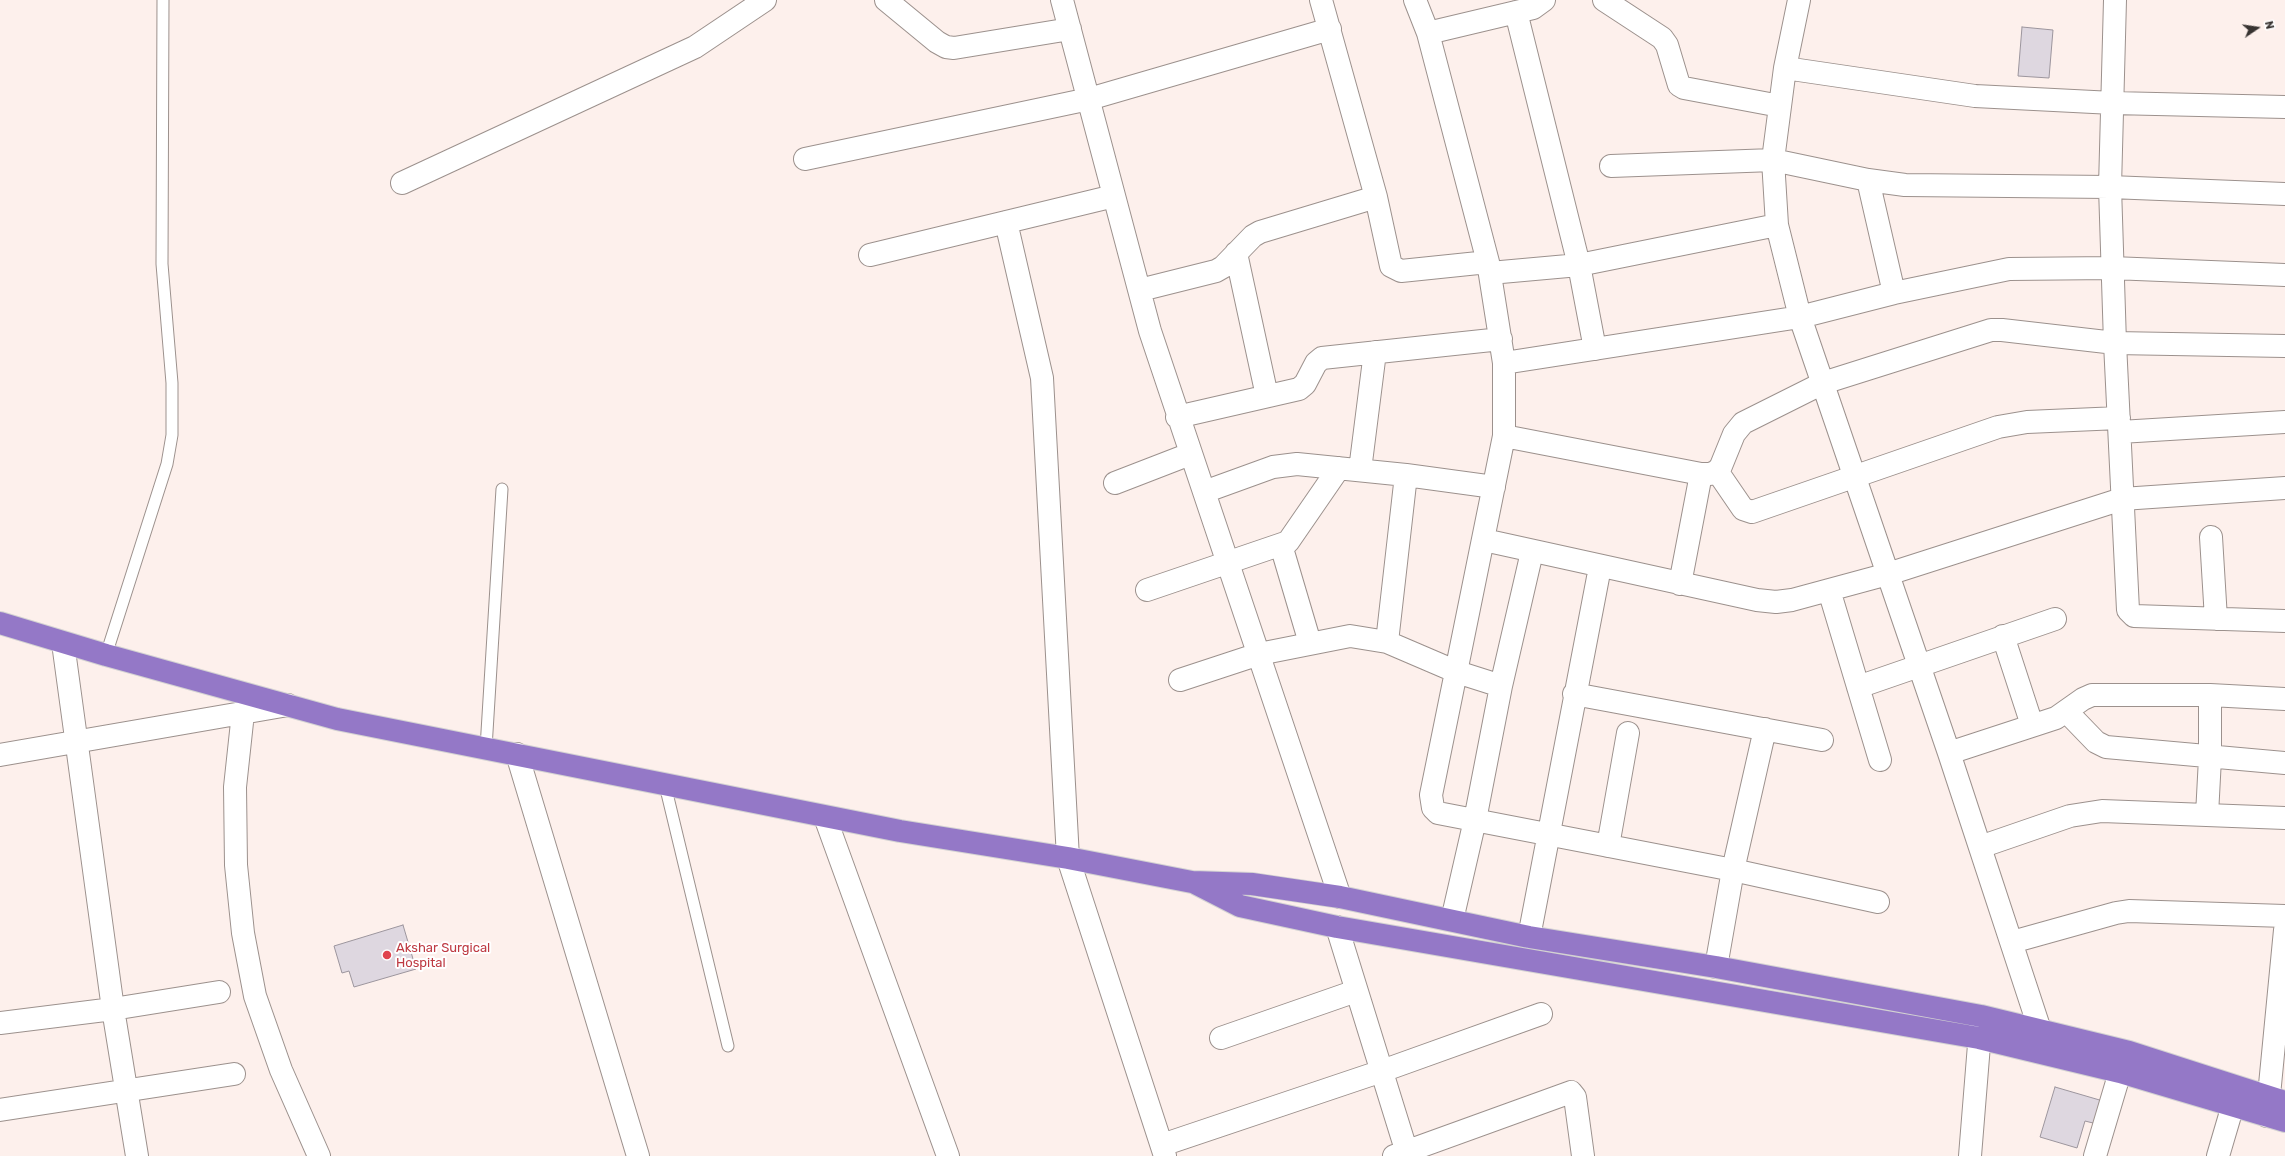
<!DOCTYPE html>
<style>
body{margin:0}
#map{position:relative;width:2285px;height:1156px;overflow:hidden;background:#fdf0ec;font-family:Rubik,sans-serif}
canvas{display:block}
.north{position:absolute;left:2237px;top:8px;width:40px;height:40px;-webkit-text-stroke:3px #fff;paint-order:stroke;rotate:77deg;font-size:11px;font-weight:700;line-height:16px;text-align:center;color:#373331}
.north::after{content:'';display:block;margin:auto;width:14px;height:18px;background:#373331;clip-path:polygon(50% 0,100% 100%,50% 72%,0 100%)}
</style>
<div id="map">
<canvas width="2285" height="1156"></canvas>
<div class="north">N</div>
</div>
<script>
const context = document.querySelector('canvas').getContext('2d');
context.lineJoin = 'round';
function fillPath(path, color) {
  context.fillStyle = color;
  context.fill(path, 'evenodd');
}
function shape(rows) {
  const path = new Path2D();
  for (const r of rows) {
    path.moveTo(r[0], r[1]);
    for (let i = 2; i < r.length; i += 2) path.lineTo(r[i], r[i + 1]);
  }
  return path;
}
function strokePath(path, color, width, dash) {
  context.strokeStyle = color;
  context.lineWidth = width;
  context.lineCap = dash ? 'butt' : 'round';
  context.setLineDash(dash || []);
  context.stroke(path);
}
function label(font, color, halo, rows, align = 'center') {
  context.font = font + ' Rubik,sans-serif';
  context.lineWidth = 4;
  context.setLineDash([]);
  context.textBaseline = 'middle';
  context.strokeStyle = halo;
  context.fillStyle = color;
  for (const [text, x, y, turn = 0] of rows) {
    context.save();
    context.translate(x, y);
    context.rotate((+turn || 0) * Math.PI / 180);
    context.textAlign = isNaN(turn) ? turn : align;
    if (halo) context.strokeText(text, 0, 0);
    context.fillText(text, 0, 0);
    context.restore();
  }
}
const building = shape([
 [2022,27,2053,30,2049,78,2018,76,2022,27],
 [403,925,416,969,354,987,349,971,342,973,334,946,403,925],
 [2055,1087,2103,1101,2097,1124,2085,1121,2077,1148,2040,1137,2055,1087]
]);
const lane = shape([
 [106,655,167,464,172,435,172,383,162,264,163,0],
 [486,748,502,489],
 [665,785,728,1046]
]);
const street = shape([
 [886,0,937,42,946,47,954,48,1070,29],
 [1062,0,1150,331,1340,897],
 [1321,0,1376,197,1391,266,1401,271,1488,262],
 [1415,0,1428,33,1488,262,1504,363,1504,436,1431,795,1433,808,1438,813,1733,870,1878,902],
 [1604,0,1662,38,1667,45,1679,85,1684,88,1780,106],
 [1799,0,1785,68,1773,160,1777,225,1800,317,1949,753,2040,1030],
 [2115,0,2110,187,2115,343,2128,610,2134,616,2285,621],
 [1516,12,1579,265,1595,349],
 [1428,33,1533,8,1544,0],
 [1785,68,1975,96,2113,103,2285,107],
 [805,159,1089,99,1330,29],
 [1611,166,1773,160,1868,180,1905,185,2110,187,2285,194],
 [1868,180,1894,293],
 [402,183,695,47,765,0],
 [1006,222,1042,378,1068,858,1165,1156],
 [1236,253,1267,396],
 [870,255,1114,196],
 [1490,273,1579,265,1777,225],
 [1140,290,1216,271,1223,267,1253,236,1260,232,1376,197],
 [1504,363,1800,317,1894,293,2009,269,2112,268,2285,275],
 [1177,417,1299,389,1305,384,1316,363,1322,358,1501,339],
 [2120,432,2285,422],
 [1504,436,1701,474,1710,474,1717,471,1721,466,1734,434,1743,423,1823,383,1991,330,2002,330,2115,343,2285,346],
 [1360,470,1375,352],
 [1717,471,1743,509,1752,512,1998,427,2027,422,2119,418],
 [1115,483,1190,454],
 [1204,492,1273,467,1297,464,1406,475,1494,487],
 [2211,537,2216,619],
 [1484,540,1757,600,1776,602,1792,600,1888,574,2122,499,2285,488],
 [1281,545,1310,643],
 [1680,584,1701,474],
 [1147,590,1288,542,1339,468],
 [1829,590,1880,760],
 [2003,636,2032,725],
 [1387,642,1406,475],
 [63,643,113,1009,137,1156],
 [1180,680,1259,654,1350,636,1387,642,1457,672,1501,686],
 [1858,687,2055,619],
 [1574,694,1822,740],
 [2067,712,2096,742,2106,747,2285,763],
 [243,713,235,787,236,865,243,933,255,996,281,1070,319,1156],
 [1949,753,2056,718,2083,699,2092,695,2210,695,2285,699],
 [517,754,638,1156],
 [0,755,288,705],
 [2207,815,2210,758,2210,695],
 [825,817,948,1156],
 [1608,846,1628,733],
 [1980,847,2070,816,2102,811,2285,818],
 [1452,920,1475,820,1501,686,1532,552],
 [1337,927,1408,1156],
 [1529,937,1600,567],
 [2012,942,2116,913,2129,911,2285,916],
 [1716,967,1733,870,1765,729],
 [0,1023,113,1009,219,992],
 [1221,1038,1356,991],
 [0,1110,234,1074],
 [2267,1116,2285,930],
 [1162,1145,1382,1071,1541,1014],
 [1394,1156,1571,1092,1575,1097,1583,1156],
 [1970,1156,1981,1020],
 [2095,1156,2120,1072],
 [2218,1156,2233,1105]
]);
const highway = shape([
 [0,623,106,655,337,719,900,831,1068,858,1192,882,1252,884,1340,897,1529,937,1716,967,1981,1016,2129,1052,2285,1102],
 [1197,884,1240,906,1337,927,1979,1038,2120,1072,2285,1121]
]);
const markers = [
 [387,955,5,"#e0444e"]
];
const healthNames = [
 ["Akshar Surgical",396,948],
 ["Hospital",396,963]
];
fillPath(building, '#ded7e0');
strokePath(building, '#9c959d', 1);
strokePath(lane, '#9c918d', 13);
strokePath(street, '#9c918d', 24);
strokePath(highway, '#d3d2d2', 24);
strokePath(lane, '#fff', 11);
strokePath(street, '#fff', 22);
strokePath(highway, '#9478c7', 22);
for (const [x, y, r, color] of markers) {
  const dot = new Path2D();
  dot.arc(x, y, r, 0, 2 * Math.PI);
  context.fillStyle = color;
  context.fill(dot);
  strokePath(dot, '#fff', 1.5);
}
label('13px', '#be3a42', '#fff', healthNames, 'left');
</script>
